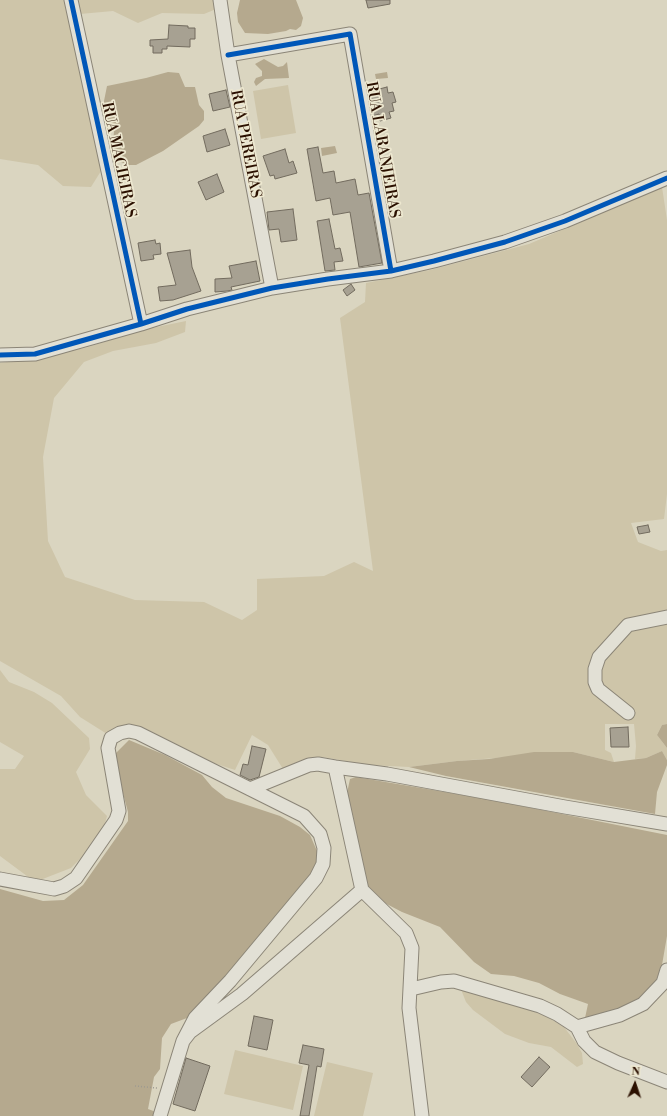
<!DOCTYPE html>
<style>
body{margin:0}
#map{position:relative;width:667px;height:1116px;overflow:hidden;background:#dad5c0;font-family:"Libre Bodoni",serif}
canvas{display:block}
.north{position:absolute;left:615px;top:1064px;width:40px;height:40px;-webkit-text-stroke:3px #ede8d0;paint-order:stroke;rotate:3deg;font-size:11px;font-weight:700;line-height:16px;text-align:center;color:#2b1000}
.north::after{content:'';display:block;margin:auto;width:14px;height:18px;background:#2b1000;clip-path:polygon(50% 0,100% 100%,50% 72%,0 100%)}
</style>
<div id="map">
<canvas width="667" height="1116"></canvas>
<div class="north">N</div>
</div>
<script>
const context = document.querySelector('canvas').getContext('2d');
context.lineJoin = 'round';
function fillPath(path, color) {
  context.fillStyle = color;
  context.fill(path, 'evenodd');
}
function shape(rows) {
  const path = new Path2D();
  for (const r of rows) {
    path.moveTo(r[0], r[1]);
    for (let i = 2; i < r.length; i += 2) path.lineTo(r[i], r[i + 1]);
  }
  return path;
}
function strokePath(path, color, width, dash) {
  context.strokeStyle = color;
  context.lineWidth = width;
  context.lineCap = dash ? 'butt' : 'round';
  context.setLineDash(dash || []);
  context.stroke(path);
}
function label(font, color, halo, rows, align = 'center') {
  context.font = font + ' "Libre Bodoni",serif';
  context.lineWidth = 3.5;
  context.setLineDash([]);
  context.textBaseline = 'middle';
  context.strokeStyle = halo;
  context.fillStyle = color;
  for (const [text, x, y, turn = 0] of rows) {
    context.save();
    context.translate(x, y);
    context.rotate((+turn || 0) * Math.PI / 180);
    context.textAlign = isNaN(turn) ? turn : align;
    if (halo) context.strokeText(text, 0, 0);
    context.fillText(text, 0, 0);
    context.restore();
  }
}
const green = shape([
 [0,0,226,0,221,7,204,14,162,13,138,23,113,11,80,14,106,163,91,187,63,186,38,165,0,159],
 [288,85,296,133,261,139,253,91],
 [662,187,667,220,667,494,664,519,631,523,638,542,661,551,667,550,667,724,662,725,657,735,667,748,667,760,662,751,646,758,635,759,636,746,634,724,605,724,605,750,611,753,614,762,573,752,457,761,409,767,368,765,323,757,309,760,283,769,268,745,252,735,235,770,198,758,153,736,107,734,80,717,61,696,0,661,0,363,28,359,85,348,142,330,186,321,185,332,156,343,113,351,84,362,54,398,43,457,48,541,65,577,135,600,204,602,242,620,257,610,257,579,324,576,354,562,373,571,340,318,365,302,366,283,430,270,529,244],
 [0,670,9,682,34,692,52,703,89,738,90,749,76,772,86,795,107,816,101,838,71,868,35,882,0,856,0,769,15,769,24,756,0,742],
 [463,988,544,1015,564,1027,577,1044,582,1053,583,1064,577,1067,551,1047,529,1043,505,1034,473,1010,466,1002,462,992],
 [235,1050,303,1066,293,1110,224,1094],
 [327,1062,373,1073,363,1116,314,1116]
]);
const water = shape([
 [240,0,296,0,303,18,301,26,296,30,290,29,286,31,268,34,245,33,238,22,237,13],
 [264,59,278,67,283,66,287,62,289,78,265,79,256,86,254,82,256,78,262,76,262,71,255,64],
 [168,72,179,73,185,87,195,87,199,105,204,111,204,120,199,126,163,151,136,165,128,165,121,162,114,156,112,149,114,132,107,122,104,114,104,101,107,86,146,78],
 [387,72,388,78,376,79,375,74],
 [335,146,337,153,322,156,321,148],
 [667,724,667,748,657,735,662,725],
 [129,740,165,755,202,775,212,787,226,798,280,816,300,827,310,835,317,851,316,869,195,1015,171,1024,162,1038,160,1069,154,1077,148,1109,156,1112,154,1116,0,1116,0,889,43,901,64,900,83,885,128,821,128,812,113,756],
 [662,751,667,760,667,765,657,792,655,814,446,776,409,767,457,761,489,759,534,752,573,752,614,762,646,758],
 [356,777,492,800,667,835,667,936,662,965,653,989,635,1005,611,1013,585,1018,588,1004,560,994,539,983,514,976,491,974,474,962,440,927,402,912,377,899,367,890,347,793,350,779]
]);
const building = shape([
 [366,0,390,0,390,4,368,8,366,0],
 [169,25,188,26,188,28,195,28,195,39,190,39,190,47,167,46,167,49,162,49,162,53,153,53,153,46,150,46,150,40,168,39,169,25],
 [387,87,388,93,393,92,396,102,392,103,394,111,389,112,391,118,380,121,379,114,372,116,368,92,387,87],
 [226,90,230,107,213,111,209,94,226,90],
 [225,129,230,145,207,152,203,136,225,129],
 [318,147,323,173,334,171,336,183,355,179,358,195,369,193,382,263,359,267,350,212,333,215,330,198,316,201,307,149,318,147],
 [285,149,289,163,293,161,297,173,275,179,274,175,270,176,263,156,285,149],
 [217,174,224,192,206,200,198,182,217,174],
 [293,209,297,240,281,242,279,229,269,230,267,212,293,209],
 [329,219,335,249,340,248,343,261,334,262,335,270,325,271,317,221,329,219],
 [155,240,156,244,160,243,161,254,153,255,154,259,141,261,138,243,155,240],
 [190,250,192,267,201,291,173,300,160,301,158,287,176,285,167,253,190,250],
 [256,261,260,281,231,287,232,290,227,291,215,292,215,279,232,278,229,266,256,261],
 [351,284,355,290,347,296,343,290,351,284],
 [648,525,650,532,639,534,637,527,648,525],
 [628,727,629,747,611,747,610,728,628,727],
 [252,746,266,749,259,777,250,780,240,775,243,764,248,765,252,746],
 [254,1016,273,1020,267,1050,248,1046,254,1016],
 [303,1045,324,1049,321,1067,317,1066,309,1116,300,1116,309,1065,299,1063,303,1045],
 [539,1057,550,1067,532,1087,521,1077,539,1057],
 [186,1058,210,1066,195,1111,173,1104,186,1058]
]);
const path = shape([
 [135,1086,157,1088]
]);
const minor = shape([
 [71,0,141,324],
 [220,0,228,55,272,288],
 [228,55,350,34,391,271],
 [0,355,35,354,141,324,187,309,272,288,328,279,391,271,434,261,505,242,565,221,667,178],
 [628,713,598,689,595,682,595,669,599,657,628,625,667,617],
 [250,789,309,765,318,764,335,767],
 [0,879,54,889,64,886,76,878,116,820,119,811,108,748,111,738,120,733,129,731,138,733,304,816,320,834,324,848,323,864,316,878,230,981,195,1018,183,1041],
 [411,989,441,982,454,981,540,1006,557,1014,577,1027,584,1041,595,1052,618,1063,667,1082],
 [577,1027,620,1015,643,1004,663,983,667,970],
 [160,1116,183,1041,190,1032,242,994,362,890],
 [422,1116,409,1008,412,948,406,933,362,890,335,767,387,774,565,807,667,824]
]);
const cycleway = shape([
 [71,0,141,324],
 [228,55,350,34,391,271],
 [0,355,35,354,141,324,187,309,272,288,328,279,391,271,434,261,505,242,565,221,667,178]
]);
const streetNames = [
 ["RUA PEREIRAS",245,144,79],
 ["RUA LARANJEIRAS",382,150,80],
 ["RUA MACIEIRAS",118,160,78]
];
fillPath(green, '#cec5a9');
fillPath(water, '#b5a98e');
fillPath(building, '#a7a192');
strokePath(building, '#726b5e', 1);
strokePath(minor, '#8b8577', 15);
strokePath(path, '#9e9a90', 1.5, [1, 2]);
strokePath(minor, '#e2e0d5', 13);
strokePath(cycleway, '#0057b8', 5);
label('15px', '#2b1000', '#ede8d0', streetNames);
</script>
